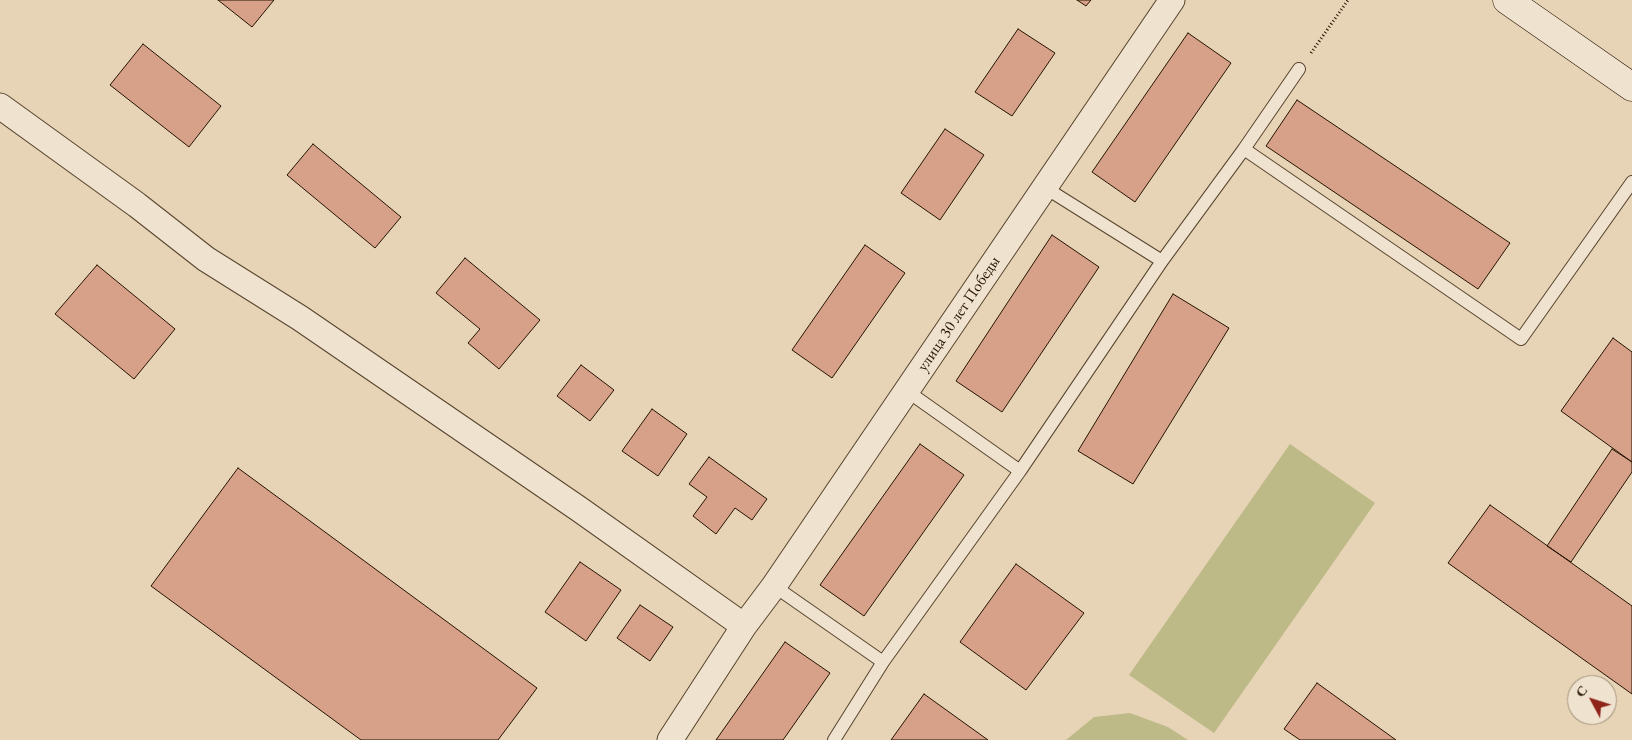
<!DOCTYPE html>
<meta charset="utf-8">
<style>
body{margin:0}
#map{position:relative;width:1632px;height:740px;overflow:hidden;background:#e7d3b5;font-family:"EB Garamond",serif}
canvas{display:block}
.north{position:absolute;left:1567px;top:675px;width:50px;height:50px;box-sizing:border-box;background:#efe2cf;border:1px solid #9e907c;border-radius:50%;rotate:310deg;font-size:14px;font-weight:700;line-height:20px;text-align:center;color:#251400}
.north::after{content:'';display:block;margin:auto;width:18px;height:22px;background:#8f2418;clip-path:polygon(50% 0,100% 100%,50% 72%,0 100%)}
</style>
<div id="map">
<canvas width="1632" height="740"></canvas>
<div class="north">С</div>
</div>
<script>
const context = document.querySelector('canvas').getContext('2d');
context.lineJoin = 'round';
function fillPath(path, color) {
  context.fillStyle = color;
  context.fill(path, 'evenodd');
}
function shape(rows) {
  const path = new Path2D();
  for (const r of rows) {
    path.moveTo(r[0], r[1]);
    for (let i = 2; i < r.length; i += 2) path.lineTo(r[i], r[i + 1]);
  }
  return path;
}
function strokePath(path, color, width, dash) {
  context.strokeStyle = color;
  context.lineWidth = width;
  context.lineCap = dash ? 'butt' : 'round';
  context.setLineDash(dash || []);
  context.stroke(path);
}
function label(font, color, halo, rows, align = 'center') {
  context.font = font + ' "EB Garamond",serif';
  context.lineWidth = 4;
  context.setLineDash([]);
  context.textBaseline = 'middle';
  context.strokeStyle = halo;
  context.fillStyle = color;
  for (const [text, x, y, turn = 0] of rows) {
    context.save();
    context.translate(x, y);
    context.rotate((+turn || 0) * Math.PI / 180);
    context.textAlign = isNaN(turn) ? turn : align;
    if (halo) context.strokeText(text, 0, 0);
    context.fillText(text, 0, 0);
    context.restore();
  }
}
const green = shape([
 [1290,444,1375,503,1214,733,1129,675],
 [1130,713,1168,727,1188,740,1066,740,1094,717]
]);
const building = shape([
 [218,0,274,0,252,27,218,0],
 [1077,0,1091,0,1086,6,1077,0],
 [1018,29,1055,53,1012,116,975,92,1018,29],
 [1188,33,1231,63,1135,202,1092,172,1188,33],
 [143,44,221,106,189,147,110,85,143,44],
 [1297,100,1510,243,1478,289,1266,146,1297,100],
 [945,129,984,155,940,220,901,193,945,129],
 [313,144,401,217,375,248,287,175,313,144],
 [1052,235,1099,267,1002,412,956,381,1052,235],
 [865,245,905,273,832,378,792,350,865,245],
 [465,258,540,320,499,369,468,343,480,329,436,293,465,258],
 [97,265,175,329,134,379,55,314,97,265],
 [1173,294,1229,328,1133,484,1078,451,1173,294],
 [1613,338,1632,352,1632,462,1561,411,1613,338],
 [581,365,614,390,590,421,557,396,581,365],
 [652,409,687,434,658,476,622,451,652,409],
 [920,444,964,475,864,616,820,585,920,444],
 [1612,449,1632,462,1632,472,1571,562,1547,546,1612,449],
 [709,457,767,499,752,520,735,508,716,534,693,516,707,497,689,484,709,457],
 [238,468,537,688,498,740,361,740,151,586,238,468],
 [1490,505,1632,606,1632,694,1448,563,1490,505],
 [580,562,621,590,586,641,545,612,580,562],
 [1016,564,1084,613,1026,690,960,642,1016,564],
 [640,605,673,627,650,661,617,638,640,605],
 [785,642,830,673,783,740,716,740,785,642],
 [1317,683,1396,740,1300,740,1284,729,1317,683],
 [924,694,988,740,891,740,924,694]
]);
const path = shape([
 [1311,53,1348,0]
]);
const lane = shape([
 [1244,149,1521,339,1632,182],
 [1044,187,1162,261],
 [907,391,1020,471],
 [774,586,883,662],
 [834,740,883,662,1020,471,1162,261,1244,149,1299,69]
]);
const street = shape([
 [0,106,137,205,206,259,300,318,579,509,744,626],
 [670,740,744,626,774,586,1172,0]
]);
const secondary = shape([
 [1507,0,1632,87]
]);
const streetNames = [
 ["улица 30 лет Победы",959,314,-56]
];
fillPath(green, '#bdba88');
fillPath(building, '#d7a088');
strokePath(building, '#251400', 1);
strokePath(lane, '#56442d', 14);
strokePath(street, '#56442d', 27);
strokePath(secondary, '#251400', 29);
strokePath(path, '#251400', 3, [1, 2.5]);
strokePath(lane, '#efe2cf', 12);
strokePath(street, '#efe2cf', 25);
strokePath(secondary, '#efe2cf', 28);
label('16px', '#251400', '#efe2cf', streetNames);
</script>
